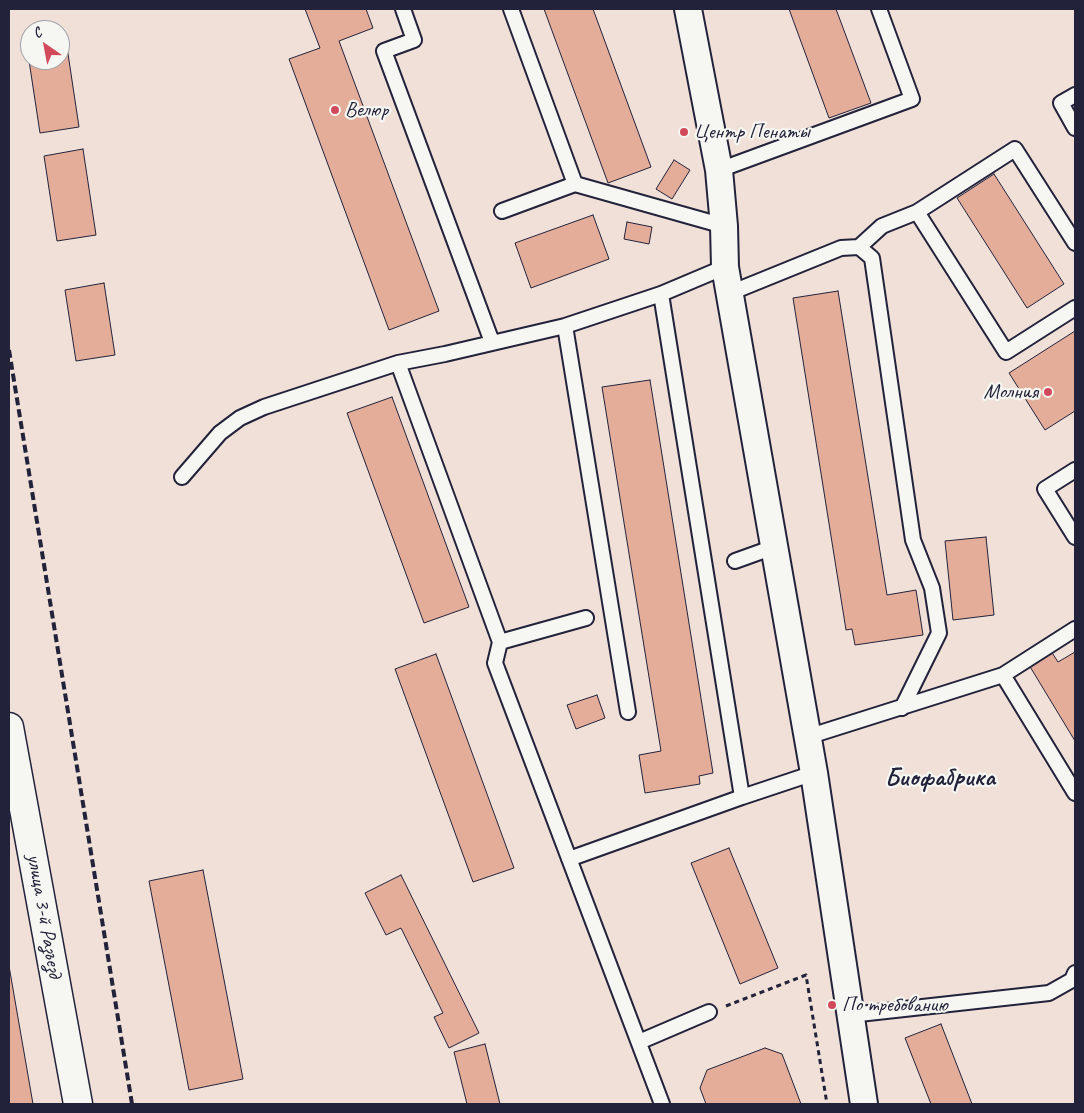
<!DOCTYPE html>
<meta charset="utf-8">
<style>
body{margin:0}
#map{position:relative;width:1084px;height:1113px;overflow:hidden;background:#f0e0d7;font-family:Caveat,sans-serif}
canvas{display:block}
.frame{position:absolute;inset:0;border:10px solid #22223b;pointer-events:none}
.north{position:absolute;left:20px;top:20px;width:50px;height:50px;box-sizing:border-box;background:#f6f6f2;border:1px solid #a1a1a9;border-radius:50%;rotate:327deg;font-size:14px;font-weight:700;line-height:20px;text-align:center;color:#22223b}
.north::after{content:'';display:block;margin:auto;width:18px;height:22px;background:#d1495b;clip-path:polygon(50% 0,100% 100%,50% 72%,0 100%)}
</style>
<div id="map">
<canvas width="1084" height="1113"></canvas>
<div class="frame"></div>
<div class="north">С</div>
</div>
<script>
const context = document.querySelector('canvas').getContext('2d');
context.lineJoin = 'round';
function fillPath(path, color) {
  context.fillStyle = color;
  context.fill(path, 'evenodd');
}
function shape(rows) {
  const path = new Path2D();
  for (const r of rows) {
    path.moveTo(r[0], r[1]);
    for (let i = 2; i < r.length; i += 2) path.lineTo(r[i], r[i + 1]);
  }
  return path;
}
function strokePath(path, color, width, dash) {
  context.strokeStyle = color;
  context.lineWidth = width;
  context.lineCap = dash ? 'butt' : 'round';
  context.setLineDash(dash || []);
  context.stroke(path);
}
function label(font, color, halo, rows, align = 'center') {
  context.font = font + ' Caveat,sans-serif';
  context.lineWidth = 4.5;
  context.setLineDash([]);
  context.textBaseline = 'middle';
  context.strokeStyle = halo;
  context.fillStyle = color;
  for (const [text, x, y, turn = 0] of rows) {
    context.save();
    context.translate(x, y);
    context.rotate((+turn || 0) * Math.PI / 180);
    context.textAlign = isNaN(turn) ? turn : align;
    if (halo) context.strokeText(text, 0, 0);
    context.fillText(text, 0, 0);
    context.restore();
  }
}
const building = shape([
 [305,9,366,9,373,28,339,41,439,311,389,330,289,59,320,48,305,9],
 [544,9,593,9,651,167,608,183,544,9],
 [789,9,836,9,871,103,829,118,789,9],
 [67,47,79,127,40,133,28,54,30,53,30,60,60,60,60,48,67,47],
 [83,149,96,235,57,241,44,156,83,149],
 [674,160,690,170,672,199,656,189,674,160],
 [994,174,1064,284,1027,308,957,198,994,174],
 [593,215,609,259,531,288,515,243,593,215],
 [627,222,652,227,649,244,624,239,627,222],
 [104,283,115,355,76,361,65,290,104,283],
 [838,291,887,595,916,590,923,635,855,645,852,629,846,630,793,298,838,291],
 [1075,331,1075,411,1045,430,1009,373,1075,331],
 [650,380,713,773,699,776,700,784,645,793,639,755,661,751,602,387,650,380],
 [392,397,469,607,424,623,347,413,392,397],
 [986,537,994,615,953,620,945,541,986,537],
 [1051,651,1058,662,1075,652,1075,741,1029,665,1051,651],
 [436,654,514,868,473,882,395,669,436,654],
 [597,695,605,718,576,729,567,705,597,695],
 [729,848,778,968,740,984,691,863,729,848],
 [203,870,243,1079,189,1090,149,881,203,870],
 [401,875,479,1033,449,1048,434,1017,443,1013,401,928,386,935,365,893,401,875],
 [9,966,33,1104,9,1104,9,966],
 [941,1024,972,1104,931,1104,905,1038,941,1024],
 [485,1044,500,1104,467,1104,454,1052,485,1044],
 [765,1048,782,1054,801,1104,706,1104,700,1088,707,1070,765,1048]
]);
const path = shape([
 [726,1006,806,975,827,1104]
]);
const service = shape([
 [403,9,414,40,384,51,492,342],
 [1075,95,1061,103,1075,128],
 [719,170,912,99,879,9],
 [575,184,724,226],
 [502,211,575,184,511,9],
 [917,212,1006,352,1075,308],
 [859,247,882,226,917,212,1015,149,1075,243],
 [730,293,841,248,859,247,872,258,913,540,932,588,939,633,902,708],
 [661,294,742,797],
 [565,326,628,712],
 [398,363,500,642],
 [1075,470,1045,489,1075,537],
 [182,477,220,433,240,418,264,407,398,363,445,354,565,326,661,294,725,267],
 [735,561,774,547],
 [586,618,500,642,495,663,662,1104],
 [1003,675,1075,629],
 [807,737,1003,675,1075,793],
 [569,859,742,797,814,773],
 [850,1015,1049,993,1072,980,1075,973],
 [639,1042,709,1012]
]);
const minor = shape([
 [688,9,719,170,724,226,725,267,814,773,864,1104]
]);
const tertiary = shape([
 [9,727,78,1104]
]);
const rail = shape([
 [9,350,132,1104]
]);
const markers = [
 [335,110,5,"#d1495b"],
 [684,132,5,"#d1495b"],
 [1048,392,5,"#d1495b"],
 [832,1005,5,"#d1495b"]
];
const poiNames = [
 ["Велюр",345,110],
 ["Центр Пенаты",694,132],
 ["Молния",1038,392,"right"],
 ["По требованию",842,1005]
];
const streetNames = [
 ["улица 3-й Разъезд",44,916,80]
];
const districtNames = [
 ["Биофабрика",940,778]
];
fillPath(building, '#e3ad99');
strokePath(building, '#22223b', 1);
strokePath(service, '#22223b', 18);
strokePath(minor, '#22223b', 30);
strokePath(tertiary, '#22223b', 31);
strokePath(path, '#22223b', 3, [5, 4]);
strokePath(service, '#f6f6f2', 14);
strokePath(minor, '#f6f6f2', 26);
strokePath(tertiary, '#f6f6f2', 28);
strokePath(rail, '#22223b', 4, [8, 4]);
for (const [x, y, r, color] of markers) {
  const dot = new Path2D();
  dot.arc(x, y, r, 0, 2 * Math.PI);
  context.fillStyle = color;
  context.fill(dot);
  strokePath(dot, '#f6f6f2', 2);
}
label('21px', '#22223b', '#f6f6f2', poiNames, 'left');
label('21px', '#22223b', '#f6f6f2', streetNames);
label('bold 26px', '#22223b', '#f6f6f2', districtNames);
</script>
